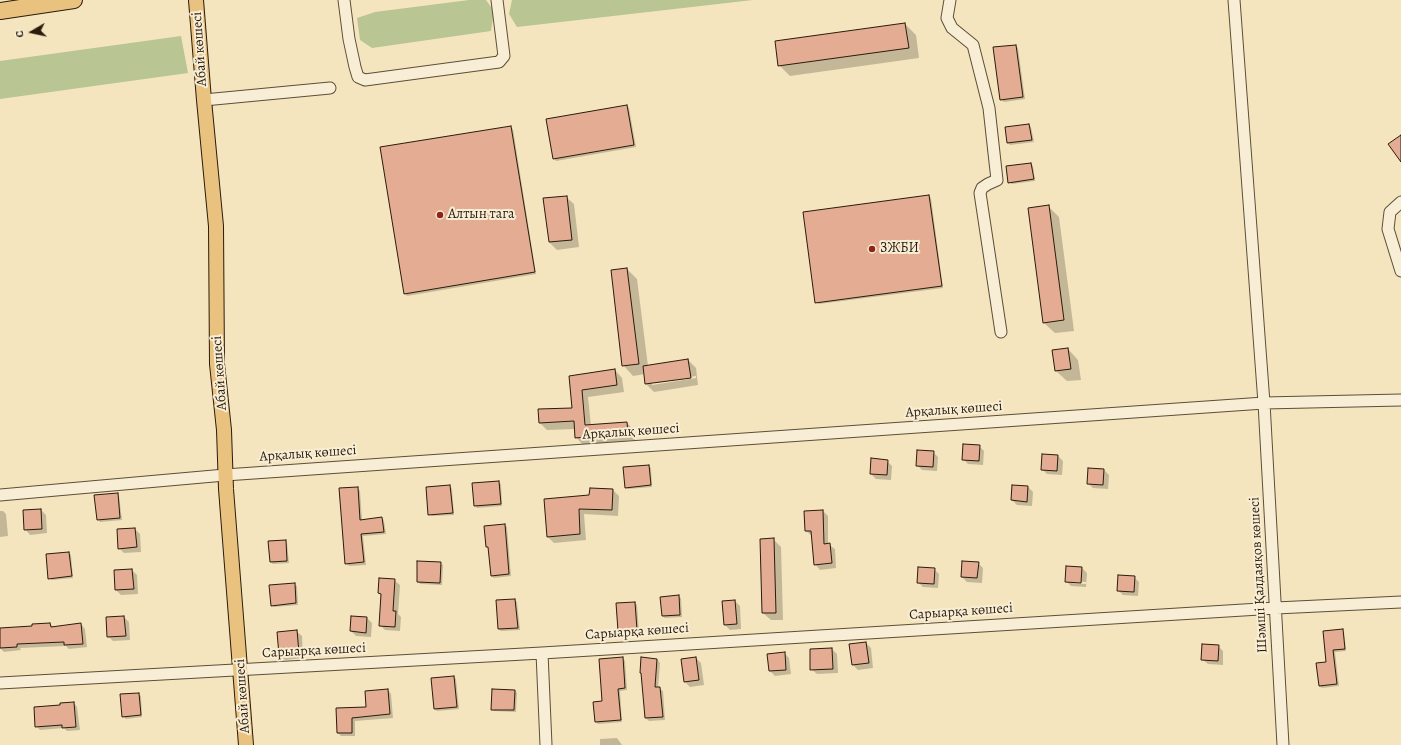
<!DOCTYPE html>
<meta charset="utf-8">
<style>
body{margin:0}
#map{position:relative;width:1401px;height:745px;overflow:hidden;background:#f4e5be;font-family:Alegreya,serif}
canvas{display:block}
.north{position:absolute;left:12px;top:12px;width:40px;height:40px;-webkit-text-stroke:3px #f8eed5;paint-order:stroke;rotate:261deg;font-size:11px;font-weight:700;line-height:16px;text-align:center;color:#2a1b0c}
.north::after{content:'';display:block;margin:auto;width:14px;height:18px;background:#2a1b0c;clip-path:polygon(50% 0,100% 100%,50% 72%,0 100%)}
</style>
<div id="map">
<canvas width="1401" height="745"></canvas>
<div class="north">С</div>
</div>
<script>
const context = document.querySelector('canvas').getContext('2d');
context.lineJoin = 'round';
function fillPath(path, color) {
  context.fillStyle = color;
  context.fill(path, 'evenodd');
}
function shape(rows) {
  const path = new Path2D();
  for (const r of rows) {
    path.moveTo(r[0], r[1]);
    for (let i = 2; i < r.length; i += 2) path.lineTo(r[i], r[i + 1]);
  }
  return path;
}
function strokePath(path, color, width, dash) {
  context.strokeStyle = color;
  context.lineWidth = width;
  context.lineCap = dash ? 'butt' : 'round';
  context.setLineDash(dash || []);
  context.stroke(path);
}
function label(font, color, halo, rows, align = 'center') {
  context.font = font + ' Alegreya,serif';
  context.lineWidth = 4;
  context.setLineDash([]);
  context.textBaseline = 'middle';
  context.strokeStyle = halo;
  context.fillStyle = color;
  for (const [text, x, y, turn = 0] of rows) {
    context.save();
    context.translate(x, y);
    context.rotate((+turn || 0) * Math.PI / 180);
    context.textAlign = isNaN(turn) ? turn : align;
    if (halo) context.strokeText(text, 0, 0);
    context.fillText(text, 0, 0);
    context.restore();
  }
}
const green = shape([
 [469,0,486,0,494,11,491,31,372,48,360,40,357,18,375,12],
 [512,0,753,0,517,27,509,14],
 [181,36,188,73,0,99,0,61]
]);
const shadow = shape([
 [905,24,916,35,919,58,790,76,779,65],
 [1016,46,1018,48,1025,99,1004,102,1001,100,994,48],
 [627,106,629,108,636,147,556,161,554,158],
 [1029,125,1031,127,1034,142,1010,145,1008,143],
 [510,127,513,129,536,274,407,296,405,293],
 [1031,164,1033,166,1035,181,1012,184,1009,182],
 [929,196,931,198,943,288,819,304,816,302],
 [566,197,574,204,579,247,557,250,549,242],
 [1048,206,1059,217,1074,331,1055,333,1044,323],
 [627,269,637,279,648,366,688,360,696,368,698,385,654,392,646,384,645,374,633,376,623,365],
 [696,376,696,378,652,385,652,383],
 [1068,349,1078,360,1081,380,1067,381,1056,371,1053,351],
 [615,370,622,378,624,392,588,397,591,426,627,423,634,430,635,440,583,445,576,437,575,429,547,430,540,423,574,409,570,377],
 [979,446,984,451,983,465,968,464,963,459],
 [933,452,938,457,937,471,922,470,917,465],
 [1058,456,1063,461,1062,475,1047,474,1042,469],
 [887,461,892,466,891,480,876,479,871,474],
 [649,466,651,468,652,487,628,489,626,487],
 [1104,470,1109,475,1108,489,1093,488,1088,483],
 [498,482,501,484,502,506,477,508,475,505],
 [450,486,452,489,454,515,432,516,429,514],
 [1028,487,1033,492,1032,506,1017,505,1012,500],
 [357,488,360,491,362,520,382,518,384,521,386,534,363,536,366,565,349,566,346,563],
 [613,490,619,496,618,516,584,514,586,540,554,543,548,537,590,496],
 [117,494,119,496,122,520,100,522,98,519],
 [41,510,46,515,47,533,30,535,25,529],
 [0,511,3,511,6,514,8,536,0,537],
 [823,511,828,516,828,544,835,549,836,568,820,570,815,564,812,536,806,531],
 [505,525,507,527,511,576,494,578,492,576,489,549,487,546],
 [135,529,140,534,141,552,124,553,119,548],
 [773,539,781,547,783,620,771,620,763,613],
 [285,541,287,543,289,563,273,564,271,562,269,542],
 [69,553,71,555,73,578,52,580,49,578],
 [440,563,443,565,442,585,420,584,418,581],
 [978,563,983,568,982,583,967,582,962,577],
 [1082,568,1087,573,1086,587,1071,586,1066,581],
 [1070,581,1086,582,1086,584,1070,583],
 [934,569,939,574,938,588,923,587,918,582],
 [132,570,137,575,138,594,121,595,116,590],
 [1134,577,1139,582,1138,596,1123,595,1118,590],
 [394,580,400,585,398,614,401,617,400,631,385,630,380,625,382,596,379,593],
 [294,584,297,586,298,605,274,607,272,605],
 [678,596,681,598,682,617,665,618,663,616],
 [515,600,517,602,520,630,501,631,499,629,497,601],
 [735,601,740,606,741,629,730,630,725,625],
 [635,603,637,605,639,632,622,633,619,631],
 [124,617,129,622,130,640,113,641,108,636],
 [352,617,367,618,372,623,371,637,356,636,351,631],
 [50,624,54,628,81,624,85,629,87,647,69,649,66,646,20,648,21,650,4,652,0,648,0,629,33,627],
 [1342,630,1344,632,1346,651,1335,652,1339,686,1322,688,1319,686,1327,663,1324,632],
 [296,631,302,636,303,658,285,660,280,655],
 [866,643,871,648,873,668,858,670,853,665],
 [1218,646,1223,651,1223,665,1208,664,1202,659],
 [832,649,837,654,838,673,817,674,811,669],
 [784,653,789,658,791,674,775,676,770,671],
 [623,658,625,661,627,690,620,691,622,722,598,724,596,722],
 [696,658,701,663,704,685,690,687,685,682],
 [657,659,660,663,658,688,663,691,665,720,649,721,646,718,642,674,641,673],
 [454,677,456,679,459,709,437,711,435,709],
 [388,690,391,694,393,718,355,721,355,736,341,736,338,733,337,709,367,707],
 [515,690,517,693,516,712,494,711,492,709],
 [138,694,141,696,142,717,126,719,123,716],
 [74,703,77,707,80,730,67,731,64,728,40,730,36,726,61,706],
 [617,738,622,745,600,745,600,739]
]);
const building = shape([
 [905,23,909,48,778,66,775,41,905,23],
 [1016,45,1023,97,1000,100,993,47,1016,45],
 [627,105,634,145,553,159,546,119,627,105],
 [1029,124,1032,140,1007,143,1005,127,1029,124],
 [511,126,535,272,404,294,380,147,511,126],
 [1401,135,1401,162,1388,144,1401,135],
 [1031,163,1034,179,1008,183,1006,166,1031,163],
 [929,195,942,286,815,303,803,212,929,195],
 [567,196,572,240,549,242,543,198,567,196],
 [1049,205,1064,320,1043,323,1028,208,1049,205],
 [627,268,639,364,622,366,611,270,627,268],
 [1068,348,1071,369,1055,371,1052,350,1068,348],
 [688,359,691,378,645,384,643,366,688,359],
 [615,369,617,385,582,390,585,425,627,422,628,433,575,438,574,421,539,423,538,409,572,408,569,376,615,369],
 [963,444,980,445,979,461,962,460,963,444],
 [917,450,934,451,933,467,916,466,917,450],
 [1042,454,1058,455,1057,471,1041,470,1042,454],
 [871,458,888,460,887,475,870,474,871,458],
 [649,465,651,485,625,488,623,467,649,465],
 [1088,468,1104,469,1103,485,1087,484,1088,468],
 [499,481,501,504,474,506,472,483,499,481],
 [450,485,453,513,428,515,426,487,450,485],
 [1012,485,1028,486,1027,502,1011,500,1012,485],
 [358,487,360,520,382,517,384,532,361,534,364,562,345,564,339,488,358,487],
 [590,488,613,489,612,510,579,509,580,534,547,537,544,499,589,495,590,488],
 [118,493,120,518,97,520,94,495,118,493],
 [41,509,42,529,24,530,23,510,41,509],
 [823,510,824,544,830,543,832,563,814,565,811,531,805,531,804,511,823,510],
 [505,524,509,574,491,576,488,547,486,547,484,526,505,524],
 [135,528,137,547,118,549,117,529,135,528],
 [774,538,776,613,762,613,760,539,774,538],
 [286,540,287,561,270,562,268,541,286,540],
 [69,552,72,576,48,579,46,554,69,552],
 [417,561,441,562,440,583,417,582,417,561],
 [962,561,979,562,977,578,961,577,962,561],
 [1066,566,1082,567,1081,583,1065,582,1066,566],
 [918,567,935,568,934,584,917,583,918,567],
 [132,569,134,589,115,590,114,570,132,569],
 [1118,575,1135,576,1134,592,1117,591,1118,575],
 [379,578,395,579,393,611,396,611,395,627,379,626,381,594,378,593,379,578],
 [295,583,296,603,271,606,269,585,295,583],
 [679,595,680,615,662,616,660,597,679,595],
 [515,599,518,628,498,629,496,600,515,599],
 [735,600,737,624,724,625,722,601,735,600],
 [635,602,637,630,618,631,616,603,635,602],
 [124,616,126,636,107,637,106,617,124,616],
 [351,616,367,617,366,633,350,631,351,616],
 [50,623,51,627,81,623,83,644,64,645,64,642,17,644,17,647,0,648,0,628,32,626,32,624,50,623],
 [1343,629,1345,649,1333,650,1337,684,1319,686,1316,663,1326,662,1323,631,1343,629],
 [297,630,299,653,279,655,277,632,297,630],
 [866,642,869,663,852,665,849,644,866,642],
 [1202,644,1219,645,1218,661,1201,660,1202,644],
 [832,648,833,669,810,670,810,649,832,648],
 [785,652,786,670,769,671,767,654,785,652],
 [623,657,625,688,618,689,621,720,595,722,593,702,602,701,599,659,623,657],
 [641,657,657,659,655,687,660,687,663,717,645,718,641,673,640,673,641,657],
 [696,657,699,680,684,682,681,659,696,657],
 [454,676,457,707,434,709,431,678,454,676],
 [388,689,390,714,352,718,352,733,337,733,336,708,366,707,365,691,388,689],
 [492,689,515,690,514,710,491,710,492,689],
 [139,693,141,715,122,717,120,694,139,693],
 [74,702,76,727,62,728,62,725,35,727,34,707,60,705,60,703,74,702]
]);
const minor = shape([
 [344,0,349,39,355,67,358,77,365,80,499,62,504,56,497,0],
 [950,0,947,18,952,28,973,45,989,108,997,180,988,184,982,188,980,193,1001,332],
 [1234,0,1264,403,1283,745],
 [204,100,330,88],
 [1401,202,1390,212,1388,229,1401,271],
 [0,495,225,475,1264,403,1401,400],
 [542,653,546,745],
 [0,683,542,653,1276,608,1401,602]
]);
const major = shape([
 [196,0,204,100,216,226,217,364,224,430,226,489,246,745]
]);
const highway = shape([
 [0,11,74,0]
]);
const markers = [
 [440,215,4,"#8f2418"],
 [872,249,4,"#8f2418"]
];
const streetNames = [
 ["Абай көшесі",200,49,-94],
 ["Абай көшесі",220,373,-94],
 ["Арқалық көшесі",954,410,-4],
 ["Арқалық көшесі",631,432,-4],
 ["Арқалық көшесі",308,454,-4],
 ["Шәмші Қалдаяқов көшесі",1259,575,-93],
 ["Сарыарқа көшесі",961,612,-4],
 ["Сарыарқа көшесі",637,632,-4],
 ["Сарыарқа көшесі",314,651,-3],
 ["Абай көшесі",243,696,-94]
];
const poiNames = [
 ["Алтын тага",448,215],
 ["ЗЖБИ",880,249]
];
fillPath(green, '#b9c593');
fillPath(shadow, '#0003');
fillPath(building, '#e3ac93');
strokePath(building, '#2a1b0c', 1);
strokePath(minor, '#5c4e38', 13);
strokePath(major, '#2a1b0c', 16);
strokePath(highway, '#2a1b0c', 18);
strokePath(minor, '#f8eed5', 11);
strokePath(major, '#eac27f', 14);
strokePath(highway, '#eac27f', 16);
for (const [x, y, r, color] of markers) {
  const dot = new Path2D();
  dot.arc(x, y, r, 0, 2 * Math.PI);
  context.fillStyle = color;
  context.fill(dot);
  strokePath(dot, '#f8eed5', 1.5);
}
label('14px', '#2a1b0c', '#f8eed5', streetNames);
label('14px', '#2a1b0c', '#f8eed5', poiNames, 'left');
</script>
